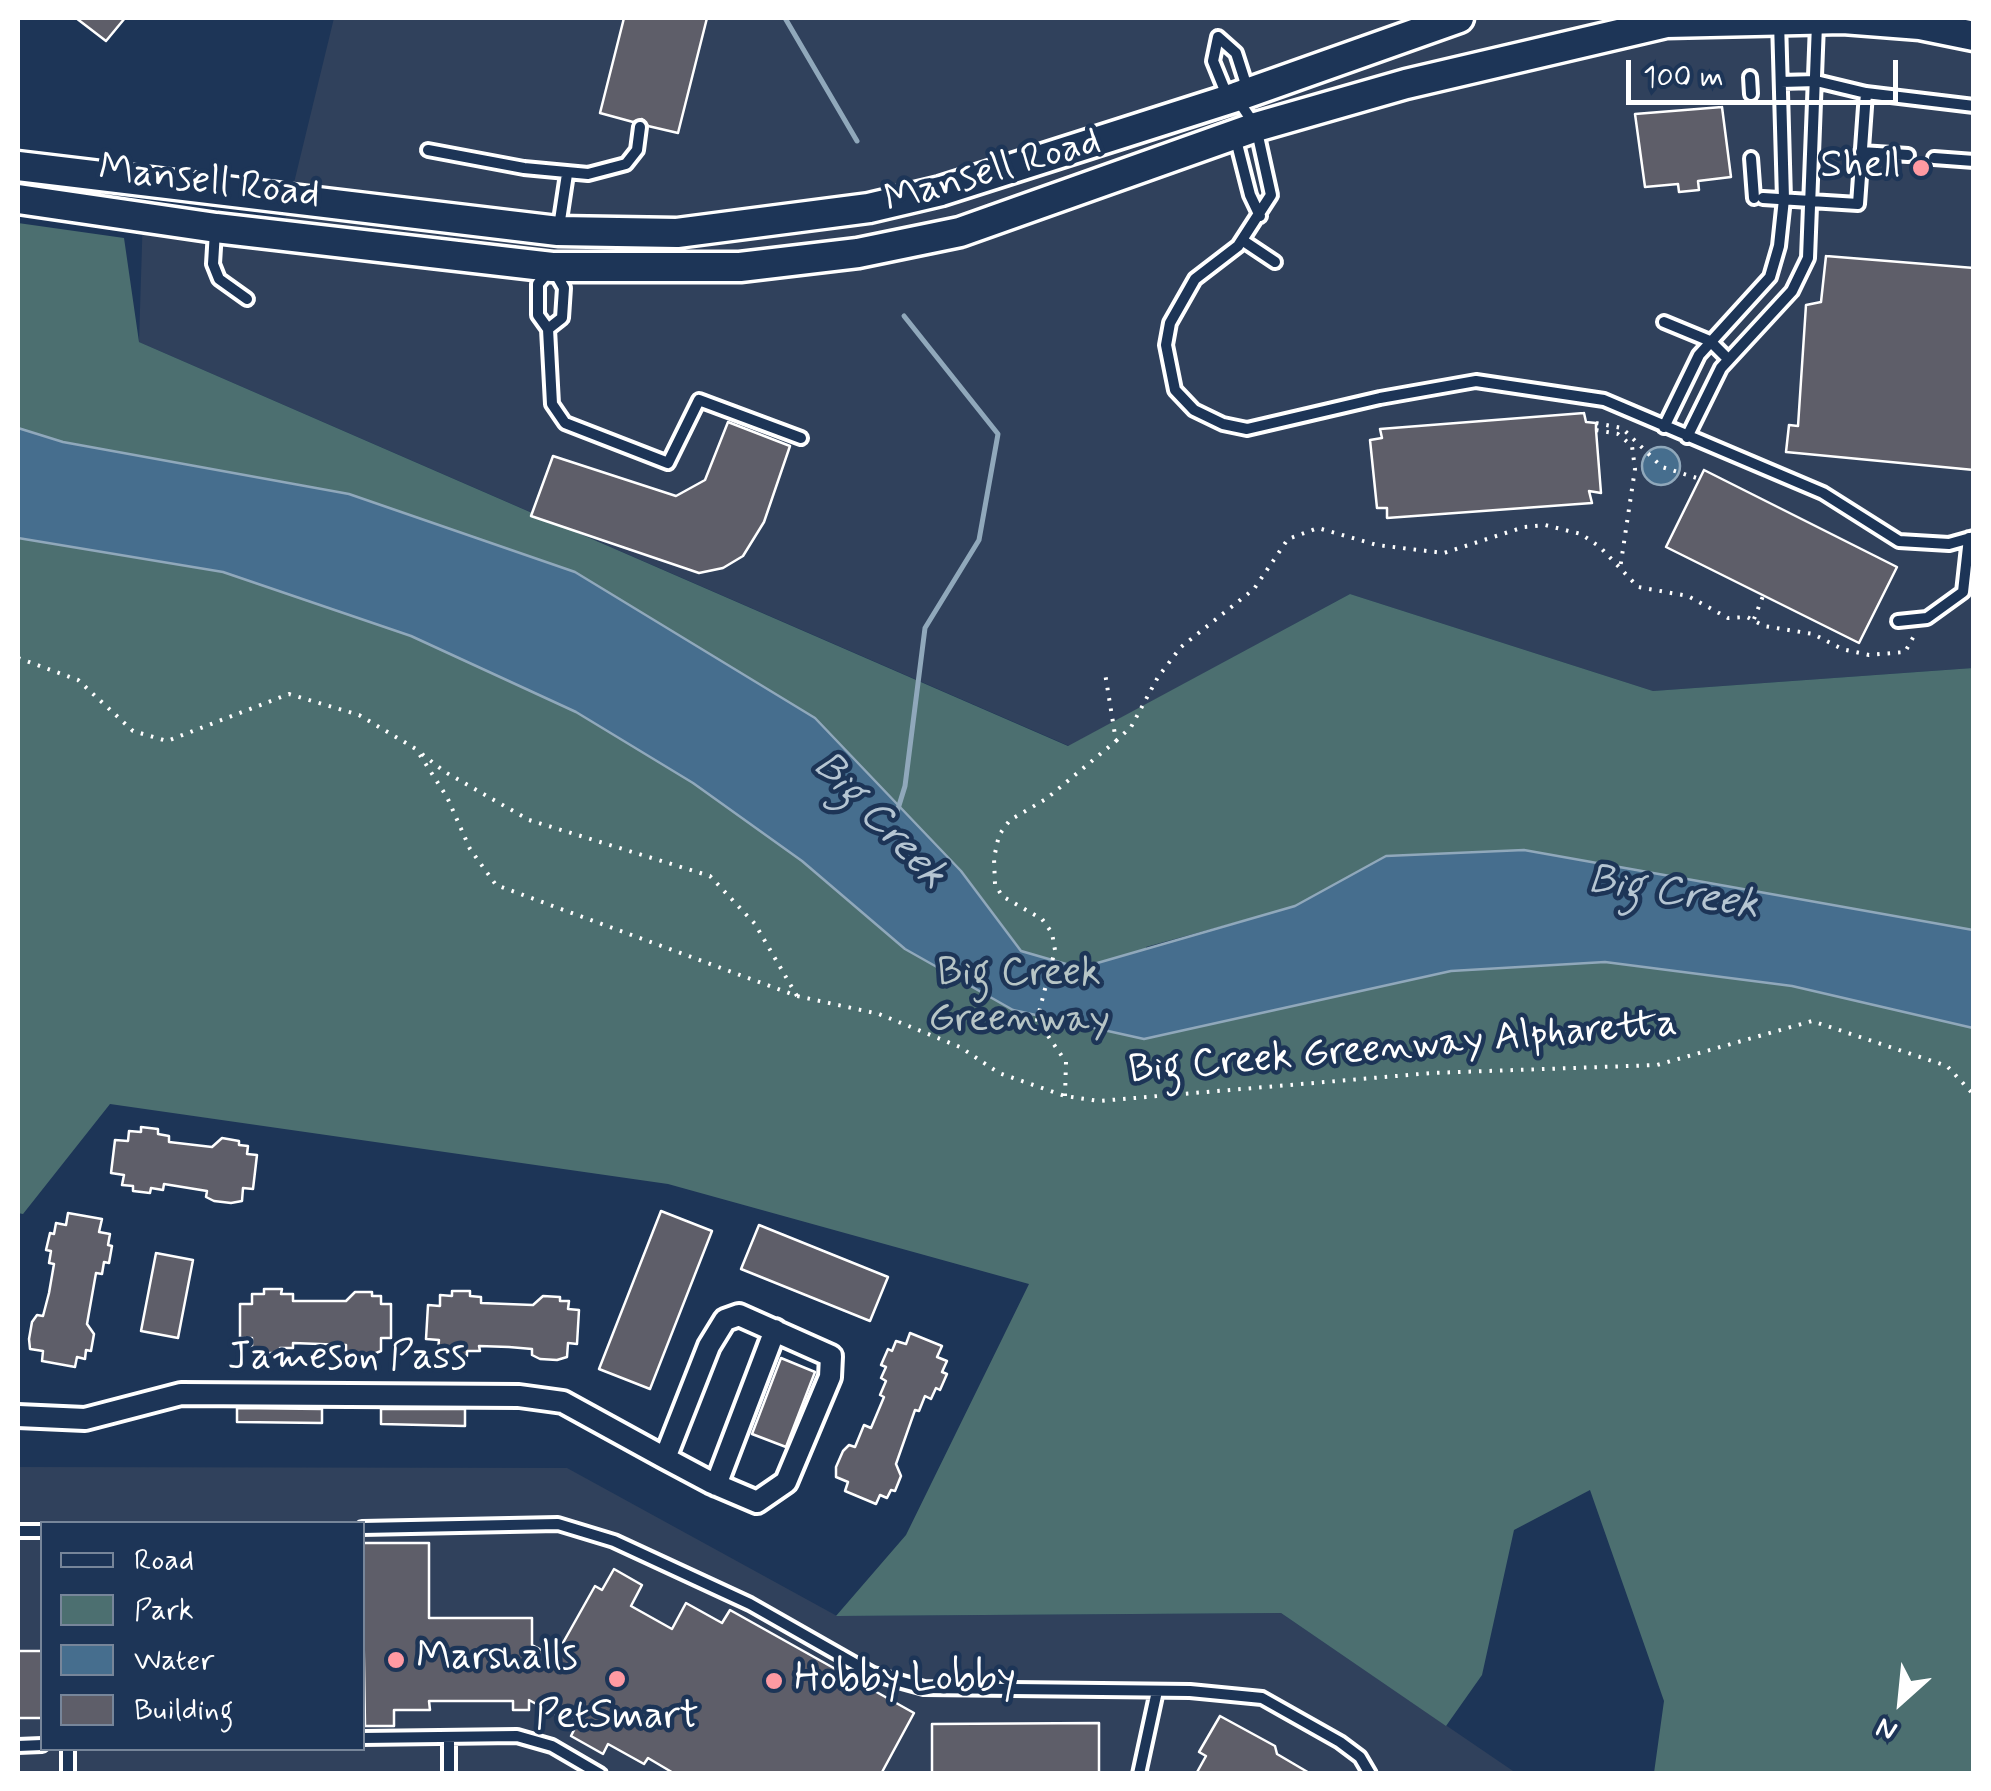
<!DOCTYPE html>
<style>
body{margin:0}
#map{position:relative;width:1991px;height:1791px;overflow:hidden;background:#1d3557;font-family:Mynerve,sans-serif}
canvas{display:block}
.frame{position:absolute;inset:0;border:20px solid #fff;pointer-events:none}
.legend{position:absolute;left:40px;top:1521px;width:325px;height:230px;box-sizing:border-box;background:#1d3557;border:2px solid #77869a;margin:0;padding:12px 18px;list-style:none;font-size:30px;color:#fff}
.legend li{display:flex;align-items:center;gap:20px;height:50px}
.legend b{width:50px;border:2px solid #77869a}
.north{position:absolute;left:1851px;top:1651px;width:100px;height:100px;-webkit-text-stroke:8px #1d3557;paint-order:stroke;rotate:207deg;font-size:28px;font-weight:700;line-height:40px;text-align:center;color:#fff}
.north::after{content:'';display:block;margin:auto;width:35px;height:45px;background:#fff;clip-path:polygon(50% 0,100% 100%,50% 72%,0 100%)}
.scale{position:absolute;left:1626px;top:60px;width:272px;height:45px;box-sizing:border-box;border:5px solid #fff;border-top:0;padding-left:12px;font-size:30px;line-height:35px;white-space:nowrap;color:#fff;-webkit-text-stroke:8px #1d3557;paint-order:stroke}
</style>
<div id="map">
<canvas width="1991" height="1791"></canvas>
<div class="frame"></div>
<ul class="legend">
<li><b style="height:12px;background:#1d3557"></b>Road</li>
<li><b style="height:28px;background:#4c6f70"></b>Park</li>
<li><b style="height:28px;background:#466e8e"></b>Water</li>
<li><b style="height:28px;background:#5e5e69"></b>Building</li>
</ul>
<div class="north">N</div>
<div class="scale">100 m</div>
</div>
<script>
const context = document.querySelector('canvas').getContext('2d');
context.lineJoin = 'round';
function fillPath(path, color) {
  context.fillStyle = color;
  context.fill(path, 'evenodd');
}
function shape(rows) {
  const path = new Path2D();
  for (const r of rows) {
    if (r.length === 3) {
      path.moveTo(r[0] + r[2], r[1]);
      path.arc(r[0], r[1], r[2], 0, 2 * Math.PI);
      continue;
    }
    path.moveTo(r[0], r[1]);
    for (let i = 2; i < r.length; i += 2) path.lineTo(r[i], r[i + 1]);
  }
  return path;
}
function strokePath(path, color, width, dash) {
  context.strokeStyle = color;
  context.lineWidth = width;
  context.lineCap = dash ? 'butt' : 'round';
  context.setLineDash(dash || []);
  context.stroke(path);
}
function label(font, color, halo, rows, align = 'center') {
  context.font = font + ' Mynerve,sans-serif';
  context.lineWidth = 9;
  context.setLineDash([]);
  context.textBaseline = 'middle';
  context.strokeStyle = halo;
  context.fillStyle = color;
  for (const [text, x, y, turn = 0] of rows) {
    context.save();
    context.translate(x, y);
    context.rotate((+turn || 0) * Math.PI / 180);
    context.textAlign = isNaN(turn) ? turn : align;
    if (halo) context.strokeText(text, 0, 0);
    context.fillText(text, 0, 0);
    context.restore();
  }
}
const built = shape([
 [334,18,1973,18,1973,668,1653,691,1350,594,1069,746,139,342,143,213,284,224],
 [18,1467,567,1468,837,1616,1281,1613,1516,1773,18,1774],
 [42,1524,362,1524,362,1748,42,1748]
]);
const green = shape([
 [18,223,124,238,139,342,1068,746,1350,594,1653,691,1973,668,1973,930,1524,850,1386,856,1295,906,1146,947,1145,1039,1451,971,1605,962,1792,986,1973,1028,1973,1773,1654,1773,1664,1701,1590,1490,1514,1530,1482,1675,1446,1726,1281,1613,836,1616,906,1535,1029,1284,668,1184,110,1104,23,1214,18,1213,18,538,223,572,411,636,576,712,693,783,802,861,904,948,940,850,63,442,18,428]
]);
const water = shape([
 [18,428,63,442,349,494,575,572,815,718,961,871,1021,951,1080,968,1295,906,1386,856,1524,850,1973,930,1973,1028,1792,986,1605,962,1451,971,1144,1039,1013,1010,905,949,802,861,693,783,576,712,411,636,223,572,18,538,18,428],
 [1661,466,19]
]);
const stream = shape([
 [785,18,857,141],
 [897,812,905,786,925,628,979,540,998,434,904,316]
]);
const building = shape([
 [76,18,125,18,106,41,76,18],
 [624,18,707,18,678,133,648,126,642,119,633,122,600,113,624,18],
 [1722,107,1731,177,1698,181,1699,190,1679,192,1678,184,1645,187,1635,114,1722,107],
 [1826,256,1974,268,1974,470,1786,452,1789,425,1798,426,1806,305,1821,302,1826,256],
 [1584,413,1586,422,1596,423,1596,430,1601,493,1589,491,1592,503,1387,518,1387,508,1377,508,1370,440,1382,438,1380,429,1584,413],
 [728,422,790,446,764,522,743,556,723,568,699,573,531,516,553,456,676,496,705,480,728,422],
 [1704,470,1897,567,1859,643,1666,547,1704,470],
 [141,1127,158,1129,158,1134,169,1136,169,1142,212,1147,222,1138,239,1141,239,1145,248,1146,247,1154,257,1155,253,1189,243,1188,242,1201,231,1203,214,1201,206,1197,207,1191,164,1184,163,1190,151,1188,150,1193,133,1191,133,1186,122,1185,124,1175,111,1173,115,1140,128,1141,129,1131,141,1132,141,1127],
 [661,1211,712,1231,650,1389,599,1369,661,1211],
 [68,1213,102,1219,99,1232,110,1234,108,1245,112,1246,109,1263,104,1262,102,1274,96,1273,87,1324,94,1334,91,1351,86,1350,85,1359,77,1357,75,1367,42,1361,43,1351,30,1349,29,1339,32,1322,37,1315,43,1316,49,1293,54,1264,49,1263,51,1251,46,1250,50,1233,54,1234,56,1223,66,1225,68,1213],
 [759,1225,888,1277,870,1321,741,1269,759,1225],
 [156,1253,193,1260,178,1338,141,1331,156,1253],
 [264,1289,282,1289,281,1294,293,1294,293,1301,346,1301,355,1292,372,1292,372,1296,381,1296,381,1304,391,1304,391,1338,381,1338,381,1351,371,1355,353,1355,346,1351,346,1345,293,1343,293,1348,280,1348,280,1353,263,1353,263,1348,252,1348,252,1338,240,1338,240,1304,252,1304,252,1294,264,1294,264,1289],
 [452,1291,470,1291,470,1296,481,1297,481,1303,533,1305,543,1296,560,1297,560,1301,569,1301,568,1309,579,1310,577,1344,568,1343,567,1357,557,1360,540,1359,532,1355,532,1349,509,1347,479,1346,480,1351,467,1351,467,1356,449,1355,449,1350,438,1350,439,1340,426,1339,428,1305,440,1306,440,1295,452,1296,452,1291],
 [910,1333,942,1346,937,1357,947,1361,942,1372,947,1374,940,1390,936,1388,931,1399,925,1396,919,1411,915,1410,896,1464,901,1476,895,1491,891,1490,887,1498,880,1495,876,1504,845,1491,848,1482,836,1477,836,1467,843,1451,849,1445,855,1447,864,1425,871,1428,884,1397,880,1395,886,1381,881,1378,886,1367,881,1365,888,1349,892,1351,896,1341,906,1344,910,1333],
 [781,1358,815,1372,786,1447,752,1434,781,1358],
 [237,1408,322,1409,322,1423,237,1422,237,1408],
 [381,1409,465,1409,465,1426,381,1424,381,1409],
 [362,1543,429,1543,429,1618,532,1618,532,1645,555,1657,595,1586,602,1590,614,1569,642,1585,631,1606,672,1629,686,1603,722,1623,730,1610,914,1713,881,1774,675,1774,648,1758,644,1764,608,1744,603,1754,571,1736,576,1726,529,1700,529,1710,513,1710,513,1701,429,1701,430,1710,394,1710,394,1726,365,1726,362,1543],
 [18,1651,42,1651,42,1718,18,1718,18,1651],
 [1220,1716,1275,1746,1277,1754,1311,1774,1196,1774,1206,1756,1199,1752,1220,1716],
 [1099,1723,1099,1774,932,1774,932,1724,1099,1723]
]);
const path = shape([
 [1596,423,1622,428,1662,467,1700,479],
 [1596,430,1618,434,1632,446,1635,469,1620,569],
 [1754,619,1763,596],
 [18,658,78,680,133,731,167,741,289,694,359,715,416,749,447,797,470,849,496,885,797,996,879,1014,960,1047,999,1073,1065,1096,1099,1101,1432,1073,1657,1065,1812,1021,1947,1066,1974,1095],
 [1116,741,1131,727,1158,677,1181,647,1254,589,1288,539,1318,528,1377,545,1444,553,1524,527,1545,525,1581,534,1600,547,1638,587,1688,596,1728,618,1747,617,1764,626,1813,634,1842,649,1869,655,1905,652,1915,634],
 [422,754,445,772,529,820,710,876,755,924,797,996],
 [1065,1096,1066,1062,1037,1020,1055,950,1052,933,1042,919,1002,896,995,884,994,858,999,835,1010,820,1046,799,1116,741,1105,673]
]);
const service = shape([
 [1218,37,1213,61,1224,88,1236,97,1256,127,1271,195,1238,246,1195,279,1170,323,1166,345,1175,390,1194,410,1223,424,1247,429,1380,398,1476,381,1604,400,1823,493,1899,541,1949,544,1974,537],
 [1218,37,1236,53,1245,81,1240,90],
 [1750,77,1751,94],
 [1781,82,1816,81,1866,93,1974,106],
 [1235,136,1250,195,1260,216],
 [428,150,524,168,588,174,626,164,637,150,640,127],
 [1861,152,1908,155],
 [1751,158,1754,198],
 [1934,158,1974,161],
 [1763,198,1858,204,1866,93],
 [559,227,567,174],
 [215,231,213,264,219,279,247,299],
 [1242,240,1275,262],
 [1664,322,1710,341,1728,359],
 [548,329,562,318,564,288,552,267,538,284,538,315,548,329,552,404,565,423,668,463,699,400,801,438],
 [1664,427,1699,355,1770,277,1779,246,1784,199,1779,21],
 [1687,437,1721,368,1792,291,1808,258,1817,24],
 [1898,621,1927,618,1963,592,1969,538],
 [362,1528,558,1524,614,1541,750,1604,873,1674,924,1688,1190,1691,1262,1698,1340,1742,1360,1757,1370,1774],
 [18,1531,42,1531],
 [449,1737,449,1774],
 [362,1738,517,1736,552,1746,600,1774],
 [18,1746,42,1745],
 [68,1748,68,1774],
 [1139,1774,1157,1691]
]);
const minor = shape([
 [18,1416,85,1419,181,1394,519,1396,563,1402,665,1458,710,1482,757,1502,786,1482,830,1377,831,1356,739,1315,725,1320,709,1346,665,1458],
 [716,1485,775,1330]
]);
const secondary = shape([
 [18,166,558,231,677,233,869,208,941,191,1236,97,1459,18],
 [18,199,216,228,552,267,740,267,858,253,960,232,1256,127,1406,84,1666,23,1843,19,1920,25,1974,36]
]);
const markers = [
 [1921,168,10,"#ff9aa2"],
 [396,1660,10,"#ff9aa2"],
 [617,1679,10,"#ff9aa2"],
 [774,1681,10,"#ff9aa2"]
];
const poiNames = [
 ["Shell",1901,168,"right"],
 ["Marshalls",416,1660],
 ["Hobby Lobby",794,1681],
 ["PetSmart",617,1719,"center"]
];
const streetNames = [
 ["Mansell Road",993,173,-16],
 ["Mansell Road",209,184,7],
 ["Big Creek Greenway Alpharetta",1403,1049,-5],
 ["Jameson Pass",347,1360]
];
const parkNames = [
 ["Big Creek",1019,976],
 ["Greenway",1019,1022]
];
const waterNames = [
 ["Big Creek",878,822,46],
 ["Big Creek",1673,895,9]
];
fillPath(built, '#30415c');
fillPath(green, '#4c6f70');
fillPath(water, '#466e8e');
strokePath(water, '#90a8bb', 2.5);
strokePath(stream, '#90a8bb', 5);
fillPath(building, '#5e5e69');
strokePath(building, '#fff', 2.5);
strokePath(service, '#fff', 18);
strokePath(minor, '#fff', 28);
strokePath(secondary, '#fff', 35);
strokePath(path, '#fff', 4, [2.5, 8]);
strokePath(service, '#1d3557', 10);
strokePath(minor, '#1d3557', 20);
strokePath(secondary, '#1d3557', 28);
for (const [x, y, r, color] of markers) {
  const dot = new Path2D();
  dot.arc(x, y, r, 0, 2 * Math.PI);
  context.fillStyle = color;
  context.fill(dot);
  strokePath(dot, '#1d3557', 4);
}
label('40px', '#fff', '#1d3557', poiNames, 'left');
label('40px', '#fff', '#1d3557', streetNames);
label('40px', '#b7c5c6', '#1d3557', parkNames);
label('italic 42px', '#b5c5d2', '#1d3557', waterNames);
</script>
